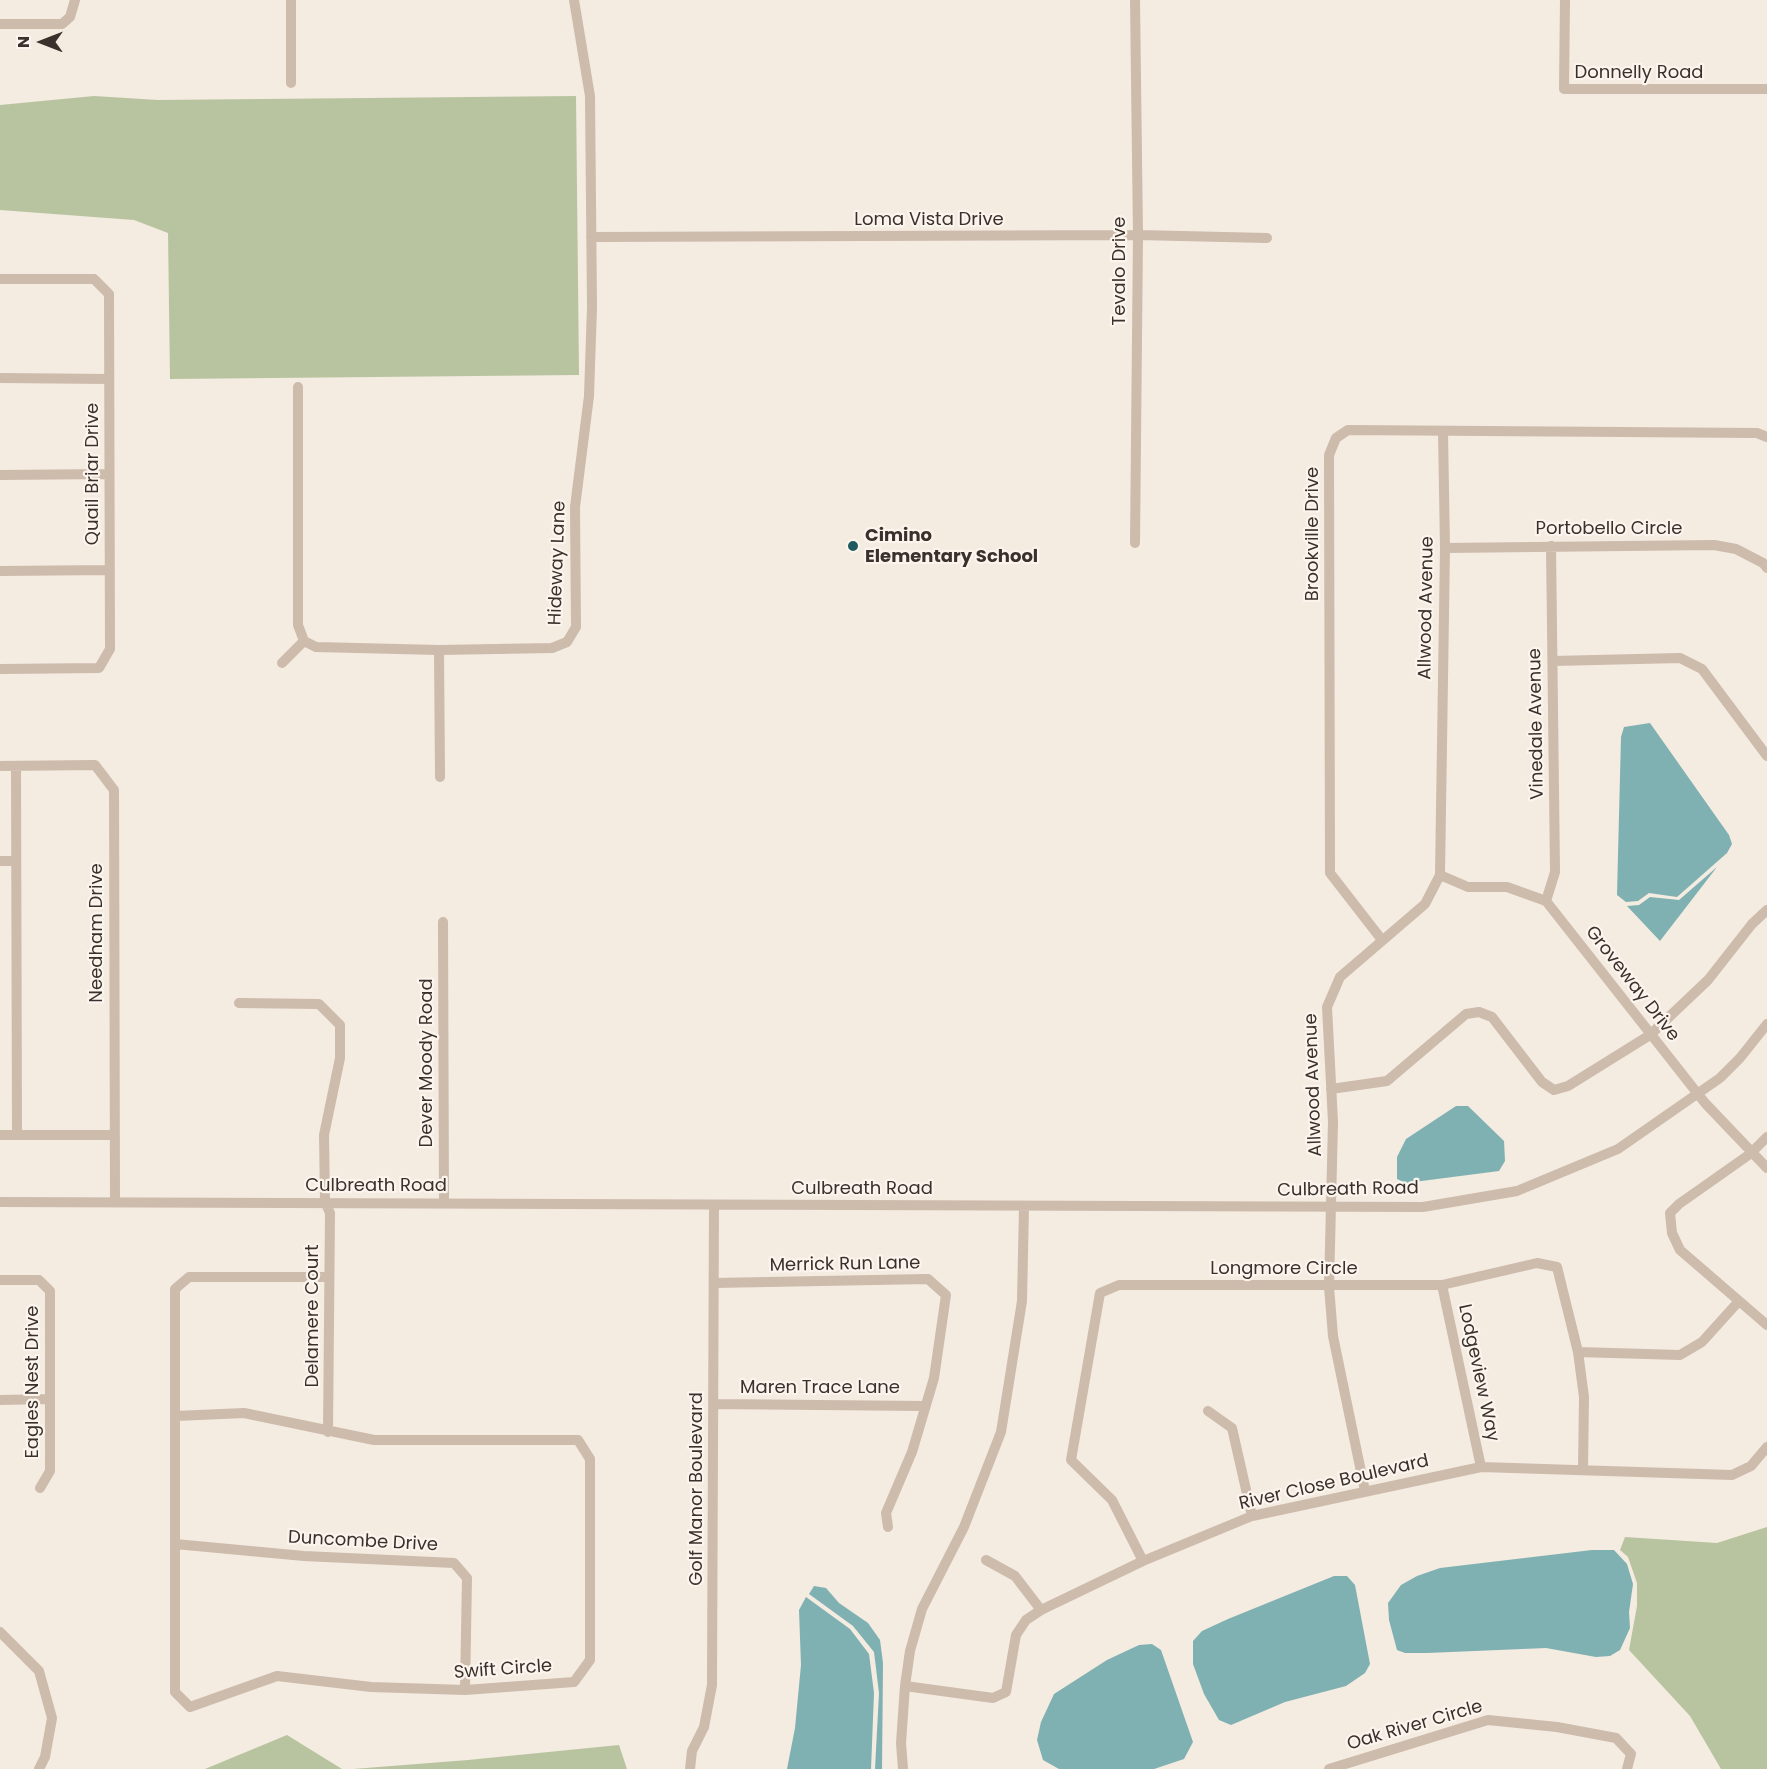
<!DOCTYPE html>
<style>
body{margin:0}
#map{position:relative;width:1767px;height:1769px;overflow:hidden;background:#f4ebe1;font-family:Poppins,sans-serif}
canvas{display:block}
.north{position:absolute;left:12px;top:12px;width:60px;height:60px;-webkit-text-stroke:4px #fbf5ee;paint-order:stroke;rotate:270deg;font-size:16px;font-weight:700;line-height:24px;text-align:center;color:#3b302b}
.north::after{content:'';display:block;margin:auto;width:21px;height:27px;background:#3b302b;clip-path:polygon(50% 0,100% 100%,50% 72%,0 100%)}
</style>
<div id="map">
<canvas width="1767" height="1769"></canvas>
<div class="north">N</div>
</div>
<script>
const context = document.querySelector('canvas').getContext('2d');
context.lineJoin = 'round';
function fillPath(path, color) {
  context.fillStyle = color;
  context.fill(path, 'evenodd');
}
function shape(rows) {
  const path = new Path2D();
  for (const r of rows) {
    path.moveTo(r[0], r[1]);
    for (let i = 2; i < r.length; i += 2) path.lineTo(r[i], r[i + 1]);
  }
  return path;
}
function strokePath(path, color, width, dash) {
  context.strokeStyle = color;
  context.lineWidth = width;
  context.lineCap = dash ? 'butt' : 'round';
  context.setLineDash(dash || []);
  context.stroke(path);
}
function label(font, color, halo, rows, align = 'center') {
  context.font = font + ' Poppins,sans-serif';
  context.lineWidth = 4.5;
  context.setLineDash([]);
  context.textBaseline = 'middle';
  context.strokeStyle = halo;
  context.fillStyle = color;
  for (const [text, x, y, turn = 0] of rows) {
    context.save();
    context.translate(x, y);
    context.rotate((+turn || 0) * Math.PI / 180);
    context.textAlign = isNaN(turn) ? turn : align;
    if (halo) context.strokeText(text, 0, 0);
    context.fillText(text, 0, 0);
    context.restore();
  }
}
const green = shape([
 [94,96,158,100,576,96,579,375,170,379,168,233,134,220,0,210,0,105],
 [1767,1527,1767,1769,1721,1769,1690,1716,1629,1650,1637,1606,1637,1583,1628,1557,1620,1550,1625,1537,1717,1543],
 [287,1735,342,1769,205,1769],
 [619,1745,627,1769,353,1769,468,1760]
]);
const water = shape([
 [1650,723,1729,835,1732,844,1727,853,1677,897,1649,893,1638,901,1626,902,1617,895,1621,737,1624,727],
 [1717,867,1660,941,1627,906,1639,905,1650,897,1679,900],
 [1456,1106,1468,1106,1504,1141,1505,1161,1499,1171,1406,1183,1397,1179,1397,1157,1406,1139],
 [1592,1550,1614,1550,1627,1564,1633,1584,1629,1612,1630,1628,1620,1650,1610,1656,1596,1657,1546,1648,1427,1653,1405,1653,1397,1650,1389,1620,1388,1603,1401,1585,1417,1576,1440,1568],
 [1334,1576,1347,1576,1355,1585,1370,1664,1365,1673,1346,1686,1285,1702,1231,1725,1219,1720,1204,1694,1193,1664,1193,1641,1202,1631,1228,1619],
 [814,1586,826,1588,839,1603,868,1623,880,1640,883,1663,882,1769,875,1769,879,1693,874,1652,853,1626,809,1594],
 [806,1597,850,1629,869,1654,874,1693,871,1769,787,1769,795,1728,801,1665,799,1610],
 [1152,1644,1161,1650,1193,1742,1184,1759,1154,1769,1059,1769,1043,1760,1037,1740,1041,1722,1054,1694,1107,1660,1139,1645]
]);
const minor = shape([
 [291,0,291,83],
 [1135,0,1138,235,1135,543],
 [1565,0,1564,89,1767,89],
 [0,24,62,24,70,17,75,0],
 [591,237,1138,235,1267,238],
 [0,279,94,279,109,294,110,649,99,668,0,669],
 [0,378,109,379],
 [298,387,298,625,304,641,316,647,439,650,552,648,567,642,576,627,575,507,589,396,592,307,590,96,574,0],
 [0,475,109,474],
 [1445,548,1714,545,1736,549,1763,563,1767,568],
 [0,571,110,570],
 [439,650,440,777],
 [1553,661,1680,658,1702,669,1767,756],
 [282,663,304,641],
 [0,766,95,765,114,790,115,1201],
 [16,766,17,1135],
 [0,861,15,861],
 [1440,875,1468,887,1507,887,1546,901,1705,1103,1767,1168],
 [1546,901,1555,872,1551,546],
 [443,922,444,1203],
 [1382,940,1330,873,1329,455,1336,438,1348,430,1757,433,1767,437],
 [239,1003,319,1004,340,1025,340,1058,324,1135,325,1202,330,1213,328,1432],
 [1331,1089,1387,1081,1466,1014,1479,1012,1492,1017,1542,1082,1554,1090,1568,1086,1650,1035,1708,980,1752,924,1767,910],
 [0,1135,113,1135],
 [1767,1137,1750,1154,1679,1204,1670,1213,1672,1233,1680,1250,1767,1325],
 [0,1202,1423,1207,1517,1191,1618,1149,1720,1078,1740,1058,1767,1024],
 [0,1280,39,1280,50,1291,50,1471,40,1488],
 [714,1283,928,1279,946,1295,934,1378,912,1452,886,1513,888,1527],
 [1442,1285,1481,1467],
 [1578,1352,1680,1355,1702,1342,1739,1301],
 [0,1400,50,1399],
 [715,1404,924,1406],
 [1208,1411,1232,1428,1252,1516],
 [176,1416,244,1413,374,1440,578,1440,590,1459,590,1660,574,1682,465,1690,371,1687,277,1676,190,1707,175,1692,175,1289,189,1277,329,1277],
 [1365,1491,1333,1336,1329,1287,1333,1122,1327,1007,1340,977,1425,904,1440,875,1445,548,1443,432],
 [175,1544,304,1556,454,1563,467,1578,465,1690],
 [986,1560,1015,1576,1041,1610],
 [1143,1561,1112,1500,1071,1460,1100,1293,1119,1285,1442,1285,1537,1263,1557,1267,1578,1352,1584,1397,1583,1469],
 [0,1632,39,1671,52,1718,45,1757,39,1769],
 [905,1686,993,1698,1006,1692,1016,1635,1026,1620,1041,1610,1143,1561,1252,1516,1481,1467,1732,1475,1751,1466,1767,1447],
 [690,1769,692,1751,704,1727,712,1685,714,1205],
 [903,1769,901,1743,905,1686,910,1651,922,1609,964,1527,1001,1432,1022,1301,1024,1206],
 [1329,1769,1488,1720,1557,1727,1616,1738,1631,1754,1627,1769]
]);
const markers = [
 [853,546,6,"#1f5a5e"]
];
const streetNames = [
 ["Donnelly Road",1639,73],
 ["Loma Vista Drive",929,220],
 ["Tevalo Drive",1120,271,-90],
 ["Quail Briar Drive",93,474,-90],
 ["Portobello Circle",1609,529],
 ["Brookville Drive",1313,534,-90],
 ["Hideway Lane",558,563,-88],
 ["Allwood Avenue",1427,608,-89],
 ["Vinedale Avenue",1537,724,-91],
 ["Needham Drive",97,933,-90],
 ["Groveway Drive",1632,984,52],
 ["Dever Moody Road",427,1063,-90],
 ["Allwood Avenue",1314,1085,-92],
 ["Culbreath Road",376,1186],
 ["Culbreath Road",862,1189],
 ["Culbreath Road",1348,1190,-1],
 ["Merrick Run Lane",845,1265,-1],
 ["Longmore Circle",1284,1269],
 ["Delamere Court",313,1316,-90],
 ["Lodgeview Way",1478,1373,78],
 ["Eagles Nest Drive",33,1382,-90],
 ["Maren Trace Lane",820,1388],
 ["River Close Boulevard",1334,1483,-13],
 ["Golf Manor Boulevard",697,1489,-90],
 ["Duncombe Drive",363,1542,3],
 ["Swift Circle",503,1670,-4],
 ["Oak River Circle",1415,1726,-16]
];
const poiNames = [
 ["Cimino",865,536],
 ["Elementary School",865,557]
];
fillPath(green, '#b8c4a0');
fillPath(water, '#7fb0b2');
strokePath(minor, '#cdbbac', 10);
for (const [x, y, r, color] of markers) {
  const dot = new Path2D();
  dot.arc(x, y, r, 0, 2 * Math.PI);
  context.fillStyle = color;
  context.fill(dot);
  strokePath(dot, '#fbf5ee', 2);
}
label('18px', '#3b302b', '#fbf5ee', streetNames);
label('bold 18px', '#3b302b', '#fbf5ee', poiNames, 'left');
</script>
